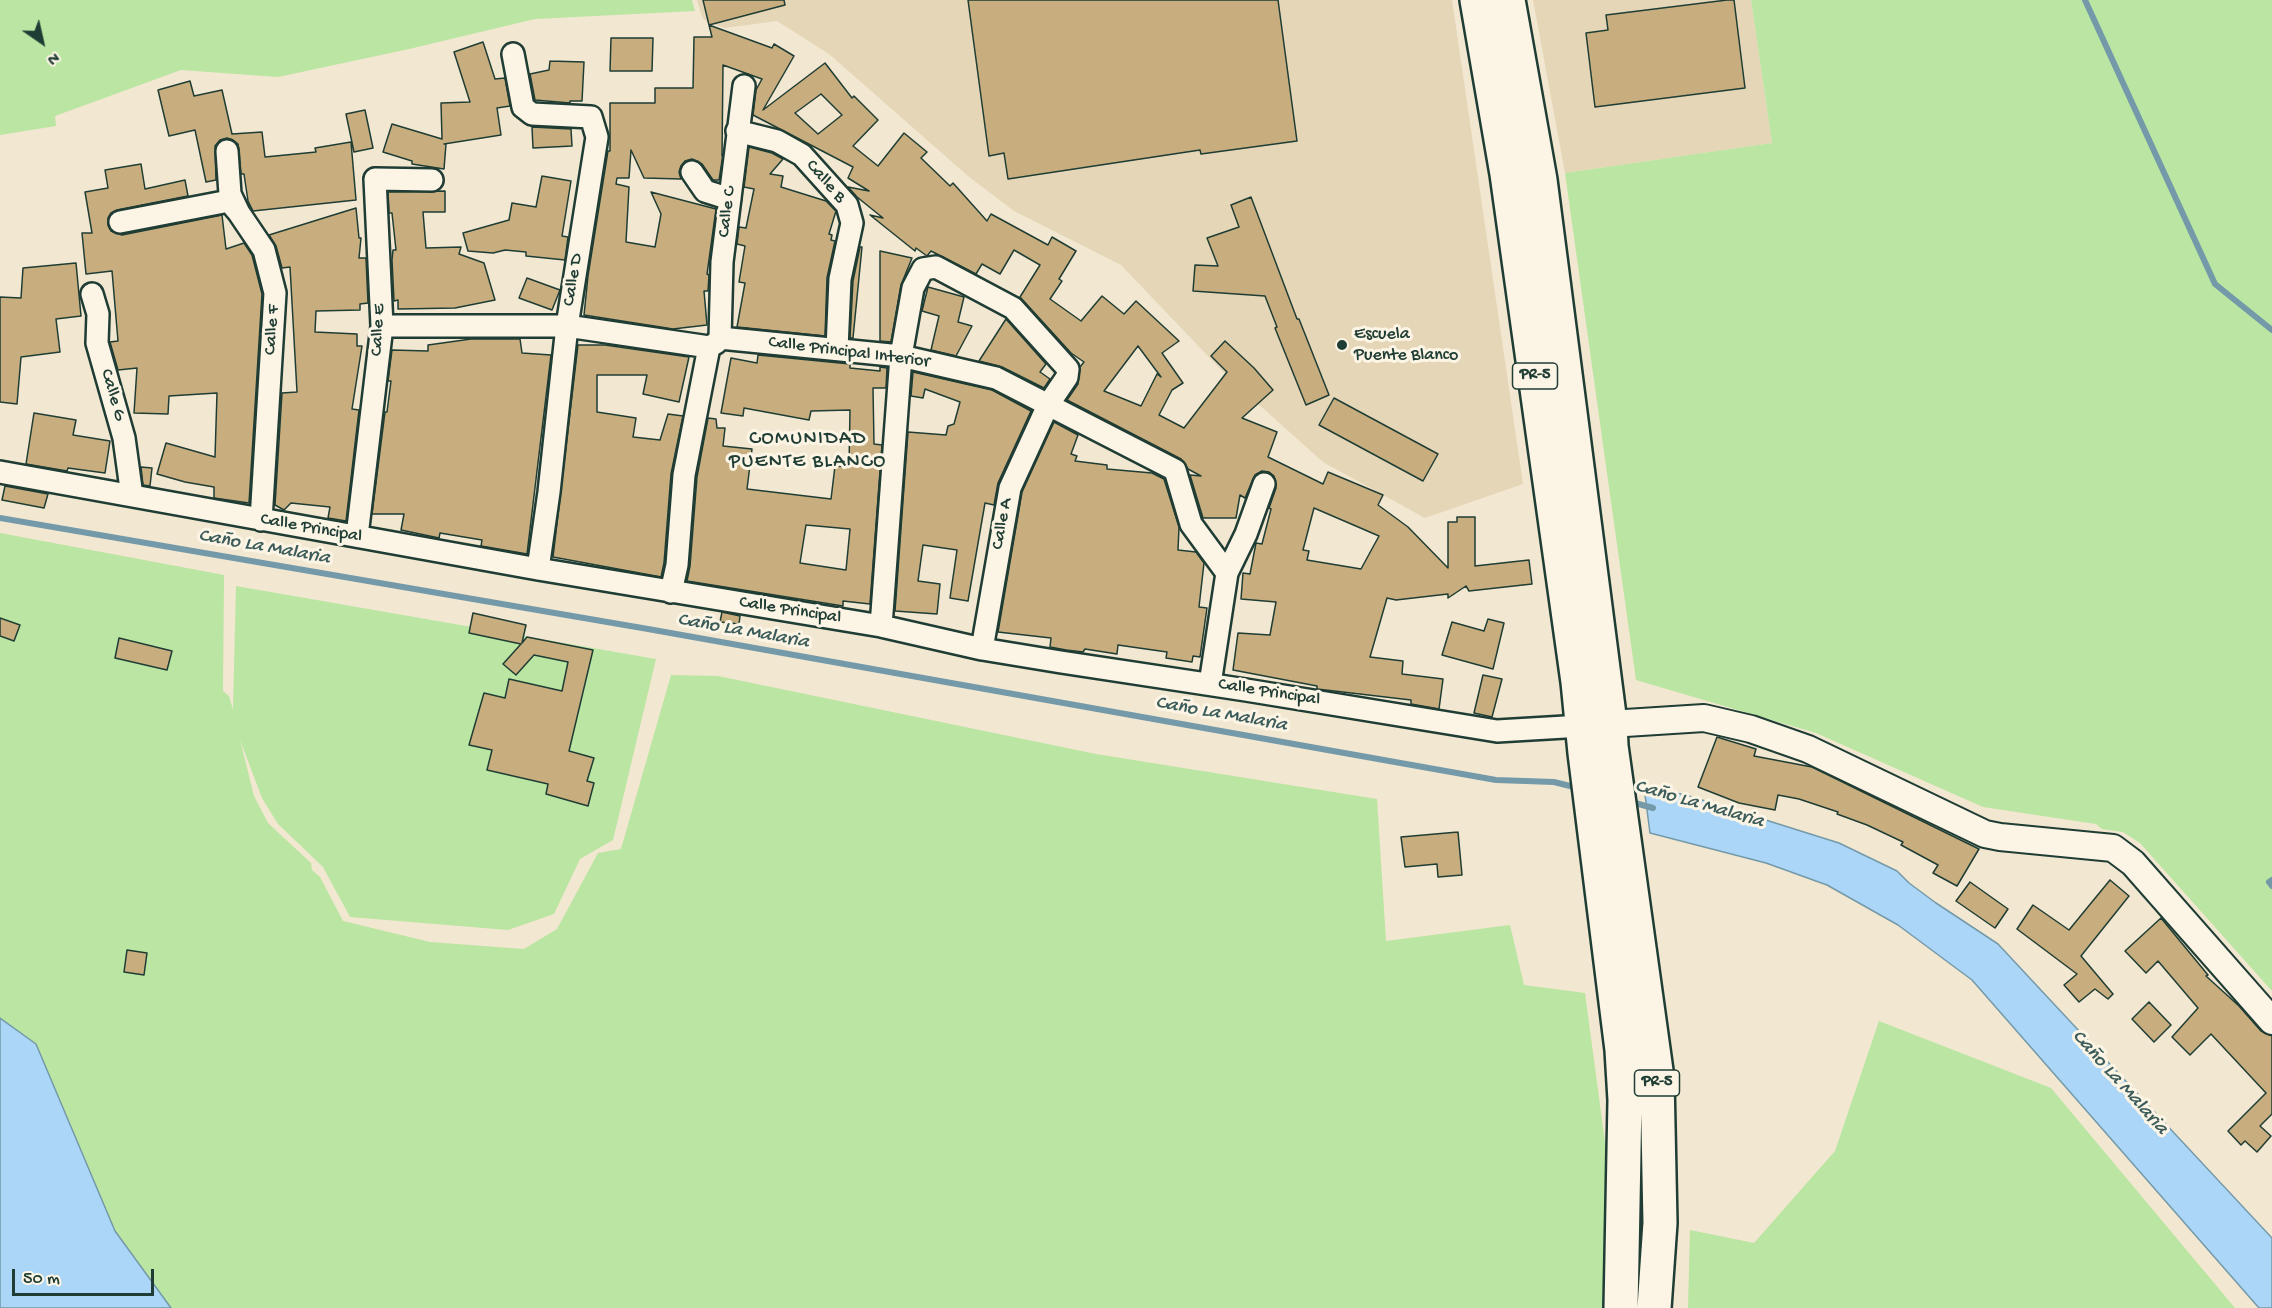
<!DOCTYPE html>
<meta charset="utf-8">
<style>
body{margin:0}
#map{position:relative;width:2272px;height:1308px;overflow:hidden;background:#f2e7d0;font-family:"Gochi Hand",sans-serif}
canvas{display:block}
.north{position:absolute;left:12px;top:12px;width:60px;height:60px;-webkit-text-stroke:4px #fcf5e5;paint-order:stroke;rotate:146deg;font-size:16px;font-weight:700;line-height:24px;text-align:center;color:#1f3d34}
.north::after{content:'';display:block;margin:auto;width:21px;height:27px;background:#1f3d34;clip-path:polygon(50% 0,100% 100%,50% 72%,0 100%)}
.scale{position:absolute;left:12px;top:1269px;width:142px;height:27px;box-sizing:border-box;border:3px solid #1f3d34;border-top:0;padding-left:8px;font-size:18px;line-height:21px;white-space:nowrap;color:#1f3d34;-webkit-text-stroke:4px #fcf5e5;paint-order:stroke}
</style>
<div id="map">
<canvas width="2272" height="1308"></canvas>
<div class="north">N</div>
<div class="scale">50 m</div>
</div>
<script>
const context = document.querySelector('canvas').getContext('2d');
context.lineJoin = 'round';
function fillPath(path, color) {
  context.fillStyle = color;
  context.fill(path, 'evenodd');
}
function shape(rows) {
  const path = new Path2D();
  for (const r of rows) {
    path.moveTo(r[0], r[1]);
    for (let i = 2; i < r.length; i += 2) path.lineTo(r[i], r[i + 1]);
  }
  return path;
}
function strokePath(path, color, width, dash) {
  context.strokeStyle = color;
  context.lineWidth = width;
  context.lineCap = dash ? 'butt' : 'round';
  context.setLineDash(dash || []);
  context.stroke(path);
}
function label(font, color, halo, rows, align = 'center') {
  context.font = font + ' "Gochi Hand",sans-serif';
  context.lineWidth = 6;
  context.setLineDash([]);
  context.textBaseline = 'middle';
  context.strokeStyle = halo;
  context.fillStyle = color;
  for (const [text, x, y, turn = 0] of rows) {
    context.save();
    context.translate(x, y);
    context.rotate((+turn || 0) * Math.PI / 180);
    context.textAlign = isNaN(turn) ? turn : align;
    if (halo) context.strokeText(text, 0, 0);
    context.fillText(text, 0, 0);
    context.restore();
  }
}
const built = shape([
 [697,0,1452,0,1523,484,1425,518,1323,462,1228,377,1121,265,1014,211,968,176,829,54,777,21,725,28,707,22,702,17],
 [1533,0,1751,0,1772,143,1565,173]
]);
const green = shape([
 [0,0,692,0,695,11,535,19,409,49,278,77,181,70,55,116,56,126,0,135],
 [1751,0,2272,0,2272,991,2140,843,2123,832,2102,829,2096,824,1983,807,1816,733,1636,680,1565,173,1772,143],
 [0,533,224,575,223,691,229,696,233,710,236,586,656,659,613,840,580,859,554,914,508,930,350,917,323,867,278,824,262,798,240,740,254,796,268,823,311,863,312,870,320,877,343,921,430,942,524,949,557,929,598,853,621,849,671,675,718,676,1096,754,1377,799,1386,941,1510,925,1524,985,1585,993,1613,1202,1608,1308,0,1308],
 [1879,1021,2051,1088,2235,1308,1688,1308,1690,1230,1754,1243,1835,1151]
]);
const water = shape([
 [1644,787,1686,795,1839,843,1897,871,1909,883,1936,903,1998,944,2272,1238,2272,1308,2259,1308,1972,980,1898,925,1827,885,1766,863,1650,833,1644,787],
 [0,1018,36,1044,115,1231,171,1308,0,1308,0,1018]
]);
const stream = shape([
 [2085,0,2215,284,2272,330],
 [0,518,648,629,1496,780,1554,782,1578,788],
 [1628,801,1653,808],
 [2272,880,2269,882,2272,886]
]);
const building = shape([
 [703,0,784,0,785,5,709,25,703,0],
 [968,0,1278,0,1297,141,1201,154,1200,150,1008,179,1004,153,989,156,968,0],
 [1727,0,1734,0,1745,88,1595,107,1586,33,1608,30,1606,15,1727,0],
 [709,25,772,48,774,44,794,56,763,110,825,63,852,98,854,96,878,120,853,146,878,166,904,133,927,152,921,158,950,186,953,183,987,221,991,214,1048,245,1052,237,1076,251,1059,279,1062,281,1050,299,1081,321,1102,296,1124,314,1136,301,1179,341,1162,353,1183,383,1172,390,1159,415,1184,428,1227,372,1211,356,1225,341,1254,368,1273,390,1242,418,1277,432,1268,457,1323,484,1328,472,1383,495,1378,505,1408,527,1448,568,1448,522,1457,522,1457,517,1475,517,1475,566,1529,560,1532,584,1469,591,1466,586,1448,598,1448,594,1396,600,1387,598,1370,657,1403,661,1402,674,1443,679,1439,709,1411,704,1411,700,1317,689,1317,686,1233,670,1238,633,1270,635,1276,602,1241,599,1243,573,1250,574,1256,543,1262,544,1271,509,1269,508,1276,488,1274,476,1269,472,1262,471,1255,475,1245,498,1240,495,1236,518,1203,518,1190,475,1201,476,1188,469,1181,459,1067,400,1078,384,1080,367,1084,362,1071,353,1020,297,1040,265,1014,250,1000,274,982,264,976,274,931,251,927,256,916,248,915,251,870,215,883,218,857,197,848,187,869,191,848,178,853,167,753,115,756,90,762,79,723,65,722,156,723,154,719,180,713,180,702,164,692,159,685,161,681,166,679,172,681,179,644,178,631,150,629,178,617,178,616,184,629,187,626,242,655,247,661,214,651,192,716,209,707,274,709,275,708,291,704,291,707,325,673,329,584,315,588,276,608,151,610,151,610,103,655,103,655,88,693,88,694,37,712,37,709,25],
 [821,94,842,115,818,134,795,113,821,94],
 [1138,346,1161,377,1157,374,1141,406,1104,391,1138,346],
 [1314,508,1379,536,1361,569,1307,560,1309,551,1303,550,1314,508],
 [611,38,653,38,652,71,610,71,611,38],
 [483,42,495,79,505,78,510,106,497,108,501,135,444,144,446,144,444,169,412,164,412,161,383,152,392,124,442,139,441,103,470,102,454,52,483,42],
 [550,61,584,62,582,101,570,101,570,103,535,100,530,74,549,70,550,61],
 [190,81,194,96,222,90,232,134,262,132,265,157,316,152,315,148,351,142,356,200,253,211,248,201,244,174,241,174,238,144,233,140,227,138,220,140,215,146,216,180,206,182,195,130,169,136,158,90,190,81],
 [365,110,373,148,354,152,346,114,365,110],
 [532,127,571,129,572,146,533,148,532,127],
 [749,147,772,153,783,159,770,174,783,176,781,187,826,201,836,211,829,234,832,235,831,240,835,241,827,278,825,336,737,327,745,283,739,282,745,246,737,244,739,227,746,228,754,189,744,187,749,147],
 [141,164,145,189,185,180,188,196,117,210,111,213,108,218,108,225,111,231,122,235,222,215,226,249,244,243,252,255,262,294,249,503,214,498,214,487,185,482,157,474,166,443,215,457,217,393,169,396,168,414,134,413,137,368,118,370,110,342,118,341,112,271,86,274,82,233,92,233,85,192,108,188,105,170,141,164],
 [542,176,571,181,562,236,568,237,565,260,526,256,526,252,505,250,493,253,468,251,463,233,509,220,512,203,536,207,542,176],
 [445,191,445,212,423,212,426,248,461,247,459,254,484,263,495,300,455,308,398,309,398,300,394,301,392,260,393,250,396,250,392,213,389,213,388,192,445,191],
 [1251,197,1297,319,1299,319,1329,395,1306,405,1275,328,1277,327,1265,296,1193,291,1195,265,1218,266,1207,238,1239,227,1231,205,1251,197],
 [356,208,359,238,361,238,359,258,366,258,368,303,360,304,360,310,316,311,315,332,357,334,357,346,362,346,352,409,359,410,346,521,328,518,330,507,291,503,284,510,275,505,282,393,297,392,290,267,282,268,276,246,269,235,356,208],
 [860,247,862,247,853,338,850,338,853,281,860,247],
 [880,251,912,258,901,285,891,342,880,341,880,251],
 [76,263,81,316,56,319,60,352,21,357,17,404,0,402,0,297,21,298,23,268,76,263],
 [527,278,560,290,552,310,519,298,527,278],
 [928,287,964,297,958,322,972,326,956,356,931,350,939,316,922,311,928,287],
 [1006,319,1046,364,1040,372,1050,379,1044,388,1002,367,979,361,1006,319],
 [471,339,520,339,522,353,551,355,527,554,481,546,482,540,440,533,439,538,401,530,404,514,372,514,385,412,387,412,391,381,388,381,392,350,428,351,428,345,471,339],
 [578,345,605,345,689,357,679,402,643,394,647,375,597,375,597,412,636,418,633,437,660,440,668,414,683,416,671,474,664,563,661,577,553,557,578,345],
 [758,355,850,364,850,368,880,371,880,367,887,368,886,388,873,388,874,444,882,445,870,604,843,601,843,606,687,581,690,566,697,477,708,418,716,419,717,428,725,428,723,446,752,449,747,489,831,499,835,466,849,467,850,410,811,411,809,420,744,408,743,416,721,413,731,358,757,363,758,355],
 [806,525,850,529,846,570,800,563,806,525],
 [913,372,992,390,1031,411,998,483,994,505,985,503,968,601,950,598,957,550,923,545,918,581,940,584,937,614,895,611,908,432,946,435,948,426,954,424,960,402,925,389,923,398,911,396,913,372],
 [1334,398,1438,454,1423,481,1319,425,1334,398],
 [34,413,76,420,73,435,110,441,105,473,68,468,67,471,26,464,34,413],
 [1054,422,1078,435,1071,454,1077,456,1075,461,1107,465,1107,469,1152,473,1164,479,1179,527,1178,550,1196,552,1204,563,1199,607,1207,608,1200,657,1193,656,1192,662,1166,658,1167,652,1118,645,1117,654,1085,649,1083,652,1066,650,1050,647,1051,638,998,632,1022,492,1054,422],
 [141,467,152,468,150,486,143,485,141,467],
 [5,486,48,494,44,508,2,500,5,486],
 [722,612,740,616,739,624,720,622,722,612],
 [473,613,526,625,522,643,527,637,593,650,569,751,594,758,587,781,594,783,588,806,546,794,548,784,487,770,492,750,469,745,484,693,505,698,509,679,562,691,568,662,534,655,516,675,503,664,521,644,469,633,473,613],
 [0,618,20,625,14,641,0,636,0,618],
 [1488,619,1504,623,1493,669,1442,655,1452,622,1484,631,1488,619],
 [119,638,172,651,167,670,115,658,119,638],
 [1483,675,1502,679,1492,717,1474,713,1483,675],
 [1717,737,1756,749,1754,756,1812,767,1979,849,1957,886,1933,873,1938,865,1901,845,1903,842,1867,825,1837,814,1838,812,1799,799,1778,795,1775,810,1739,803,1698,787,1717,737],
 [1458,832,1462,875,1438,877,1437,864,1405,867,1401,837,1458,832],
 [2110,880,2129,896,2081,956,2113,994,2108,999,2095,989,2079,1002,2064,985,2077,974,2017,929,2033,905,2069,930,2110,880],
 [1970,882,2008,909,1995,928,1956,901,1970,882],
 [2161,918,2208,975,2206,976,2239,1006,2261,1031,2272,1036,2272,1114,2260,1126,2271,1136,2257,1152,2245,1141,2241,1145,2228,1131,2266,1093,2211,1034,2190,1055,2172,1037,2198,1008,2158,961,2146,973,2125,951,2161,918],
 [127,950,147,953,144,975,124,972,127,950],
 [2149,1002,2171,1025,2154,1042,2132,1019,2149,1002]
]);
const minor = shape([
 [513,54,523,107,532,114,591,117,597,137,567,326,549,492,538,569],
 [737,131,777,141,802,155,847,205,852,223,840,279,837,349],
 [227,151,230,194,239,213,264,250,275,293,261,520],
 [692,172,705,191,730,199],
 [120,222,229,201,239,213],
 [92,294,98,314,97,343,124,438,132,496],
 [382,326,567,326,709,347,716,343,720,338,901,356,996,378,1175,470,1191,524,1227,573,1210,684],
 [720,338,722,262,744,86],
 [0,472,538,569,881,626,982,649,1061,662,1246,690,1497,731,1582,726],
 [357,536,382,326,375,179,432,180],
 [1227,573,1246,534,1264,484],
 [671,592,677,565,684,475,709,347],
 [881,626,901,356,913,288,923,269,936,267,1013,308,1068,369,1067,377,1048,405,1010,488,982,649]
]);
const tertiary = shape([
 [1594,725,1704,718,1751,729,1808,749,1985,834,2000,837,2113,848,2133,863,2272,1021]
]);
const primary = shape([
 [1477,0,1507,174,1578,682,1585,753,1622,1050,1625,1100,1621,1308],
 [1508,0,1540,180,1610,723,1611,746,1657,1078,1660,1223,1654,1308]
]);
const markers = [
 [1342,345,6,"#1f3d34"]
];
const shields = [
 [1535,376,45],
 [1657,1083,45]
];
const shieldNames = [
 ["PR-5",1535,376],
 ["PR-5",1657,1083]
];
const streetNames = [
 ["Calle B",825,182,49],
 ["Calle C",728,212,-83],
 ["Calle D",574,280,-81],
 ["Calle F",273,330,-86],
 ["Calle E",379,330,-87],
 ["Calle Principal Interior",849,353,7],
 ["Calle G",112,395,74],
 ["Calle A",1003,524,-80],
 ["Calle Principal",311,529,10],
 ["Calle Principal",790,611,9],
 ["Calle Principal",1269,693,9]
];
const poiNames = [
 ["Escuela",1354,335],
 ["Puente Blanco",1354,356]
];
const neighbourhoodNames = [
 ["COMUNIDAD",808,440],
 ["PUENTE BLANCO",808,463]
];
const waterNames = [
 ["Caño La Malaria",264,548,10],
 ["Caño La Malaria",743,632,10],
 ["Caño La Malaria",1221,715,10],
 ["Caño La Malaria",1699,805,16],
 ["Caño La Malaria",2119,1083,48]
];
fillPath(built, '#e5d6b7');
fillPath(green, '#bae5a2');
fillPath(water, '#acd6f7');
strokePath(water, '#7499a9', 1.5);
strokePath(stream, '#7499a9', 6);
fillPath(building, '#c8ae7e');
strokePath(building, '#1f3d34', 1.5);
strokePath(minor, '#1f3d34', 26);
strokePath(tertiary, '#1f3d34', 30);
strokePath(primary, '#1f3d34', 38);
strokePath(minor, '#fcf5e5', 21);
strokePath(tertiary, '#fcf5e5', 26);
strokePath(primary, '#fcf5e5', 33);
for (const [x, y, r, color] of markers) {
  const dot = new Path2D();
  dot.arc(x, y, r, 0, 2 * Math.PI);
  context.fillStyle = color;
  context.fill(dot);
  strokePath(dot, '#fcf5e5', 2);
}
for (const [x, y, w] of shields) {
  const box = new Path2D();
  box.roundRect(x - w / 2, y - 13, w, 26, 4.5);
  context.fillStyle = '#fcf5e5';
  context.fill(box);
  strokePath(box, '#1f3d34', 1.5);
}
label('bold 16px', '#1f3d34', null, shieldNames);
label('18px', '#1f3d34', '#fcf5e5', streetNames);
label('18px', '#1f3d34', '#fcf5e5', poiNames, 'left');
context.letterSpacing = '1.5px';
label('20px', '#1f3d34', '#fcf5e5', neighbourhoodNames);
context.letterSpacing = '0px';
label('italic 20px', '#3b5c5b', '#fcf5e5', waterNames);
</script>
